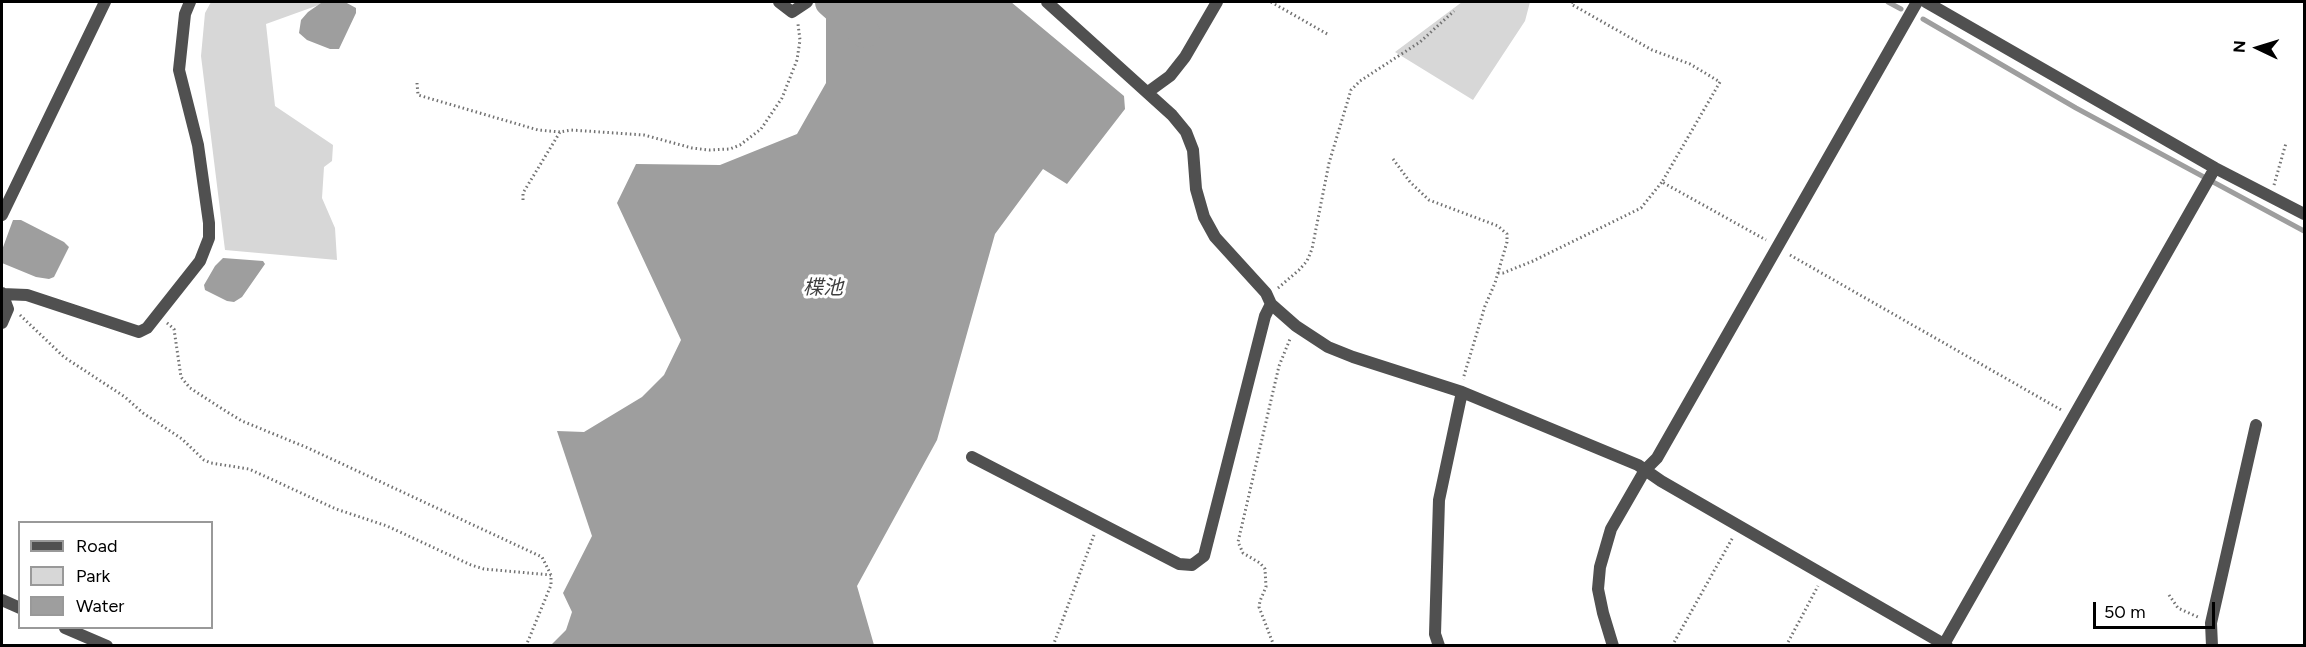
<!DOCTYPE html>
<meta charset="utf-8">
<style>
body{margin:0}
#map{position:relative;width:2306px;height:647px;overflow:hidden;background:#fff;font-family:Figtree,sans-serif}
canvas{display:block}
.frame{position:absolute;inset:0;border:3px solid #000;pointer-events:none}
.legend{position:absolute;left:18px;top:521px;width:195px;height:108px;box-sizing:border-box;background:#fff;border:2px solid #999;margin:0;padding:8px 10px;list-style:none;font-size:18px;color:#000}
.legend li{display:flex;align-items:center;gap:12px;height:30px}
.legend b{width:30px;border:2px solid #999}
.north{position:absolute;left:2228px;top:18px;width:60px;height:60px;-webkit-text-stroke:4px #fff;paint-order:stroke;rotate:274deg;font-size:16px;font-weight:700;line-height:24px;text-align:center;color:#000}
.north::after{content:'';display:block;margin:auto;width:21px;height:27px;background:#000;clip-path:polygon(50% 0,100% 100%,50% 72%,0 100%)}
.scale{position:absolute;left:2093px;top:602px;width:122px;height:27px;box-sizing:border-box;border:3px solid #000;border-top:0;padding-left:8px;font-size:18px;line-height:21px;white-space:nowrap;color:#000;-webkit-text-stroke:4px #fff;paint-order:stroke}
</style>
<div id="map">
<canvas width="2306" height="647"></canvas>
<div class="frame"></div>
<ul class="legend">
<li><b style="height:8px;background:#505050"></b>Road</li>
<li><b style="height:16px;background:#d7d7d7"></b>Park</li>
<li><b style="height:16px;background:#9e9e9e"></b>Water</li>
</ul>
<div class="north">N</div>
<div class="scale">50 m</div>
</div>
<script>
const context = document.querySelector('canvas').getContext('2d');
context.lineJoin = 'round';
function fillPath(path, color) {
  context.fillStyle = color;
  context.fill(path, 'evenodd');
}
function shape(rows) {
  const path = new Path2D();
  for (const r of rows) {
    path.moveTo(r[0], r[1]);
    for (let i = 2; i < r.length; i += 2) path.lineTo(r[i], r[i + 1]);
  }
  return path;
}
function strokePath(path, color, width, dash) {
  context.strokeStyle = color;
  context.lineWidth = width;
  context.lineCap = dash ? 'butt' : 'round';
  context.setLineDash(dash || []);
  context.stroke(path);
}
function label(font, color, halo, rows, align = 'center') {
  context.font = font + ' Figtree,"Noto Sans JP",sans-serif';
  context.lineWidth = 6;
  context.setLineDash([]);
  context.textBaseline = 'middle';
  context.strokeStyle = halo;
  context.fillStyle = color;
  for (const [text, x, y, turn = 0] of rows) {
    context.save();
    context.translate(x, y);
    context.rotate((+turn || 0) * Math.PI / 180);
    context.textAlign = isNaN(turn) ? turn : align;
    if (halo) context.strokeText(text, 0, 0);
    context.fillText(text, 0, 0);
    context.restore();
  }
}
const green = shape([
 [211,2,327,2,266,24,275,106,333,145,332,161,324,167,322,198,335,228,337,260,225,250,201,56,205,13],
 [1462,2,1530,2,1525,21,1473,100,1395,52]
]);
const water = shape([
 [345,2,356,8,356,13,339,49,330,49,307,40,299,33,301,20,308,12,321,3],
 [842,2,1011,2,1124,96,1125,109,1067,184,1043,169,995,234,937,440,857,586,874,645,551,645,566,630,572,612,563,593,592,536,557,431,584,432,642,397,664,375,681,340,617,203,636,164,720,165,797,134,826,83,826,11],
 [13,220,21,220,64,242,69,247,54,277,49,279,36,277,2,263,2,250],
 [223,258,263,261,265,264,242,297,234,302,227,301,205,290,204,285,215,266]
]);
const stream = shape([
 [1888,2,1901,9],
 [1923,19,2076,108,2304,231]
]);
const river = shape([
 [830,2,865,33]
]);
const path = shape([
 [1271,2,1329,35],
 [1572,2,1571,4,1652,50,1690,64,1720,82,1662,182,1766,240],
 [417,83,418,95,538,130,560,132],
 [1393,159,1410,182,1429,200,1498,226,1507,234,1507,242,1495,283,1485,306,1463,379],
 [2274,185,2286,143],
 [523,200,523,193,560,132,571,130,644,135,692,148,709,150,730,149,740,145,761,129,782,98,797,60,800,40,798,24],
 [1790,255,2063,411],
 [1498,273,1503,273,1533,261,1641,208,1662,182],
 [1278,288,1299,270,1307,261,1312,249,1329,163,1351,90,1360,81,1420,42,1454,11],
 [20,315,64,357,125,397,143,413,182,439,204,460,211,463,249,469,336,509,387,526,471,565,484,569,551,575],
 [167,323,174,329,181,377,190,388,224,410,242,421,308,448,542,557,551,575,551,585,526,646],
 [2169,595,2178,608,2200,618],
 [1053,646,1094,535],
 [1274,646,1259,607,1260,601,1266,587,1265,569,1260,563,1243,553,1238,542,1279,366,1290,339],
 [1672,646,1733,537],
 [1786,646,1818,586]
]);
const street = shape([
 [779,2,792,12,807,2],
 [1047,2,1172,115,1186,132,1193,150,1196,189,1204,217,1215,237,1266,293,1271,304,1296,326,1328,347,1353,357,1462,392,1638,465,1661,481,1947,646],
 [1926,2,2215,168,2304,214],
 [1148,92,1170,76,1185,57,1217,2],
 [2,215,105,2],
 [2,293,8,309,2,323],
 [2,294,27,295,139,332,147,328,200,261,209,238,209,223,198,145,179,70,185,14,190,2],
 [972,457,1179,564,1192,565,1204,556,1265,316,1271,304],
 [2,600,20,608],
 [65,628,107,646],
 [1439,646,1435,634,1439,500,1462,392],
 [1613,646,1603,613,1598,589,1600,567,1611,529,1645,470,1657,458,1917,2],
 [1943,646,2215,168],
 [2212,646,2211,623,2256,425]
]);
const waterNames = [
 ["楪池",823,288]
];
fillPath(green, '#d7d7d7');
fillPath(water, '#9e9e9e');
strokePath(stream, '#9e9e9e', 5);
strokePath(river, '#9e9e9e', 30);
strokePath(path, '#727272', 3, [1.5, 3]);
strokePath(street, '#505050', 12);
label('italic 20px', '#3f3f3f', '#fff', waterNames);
</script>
